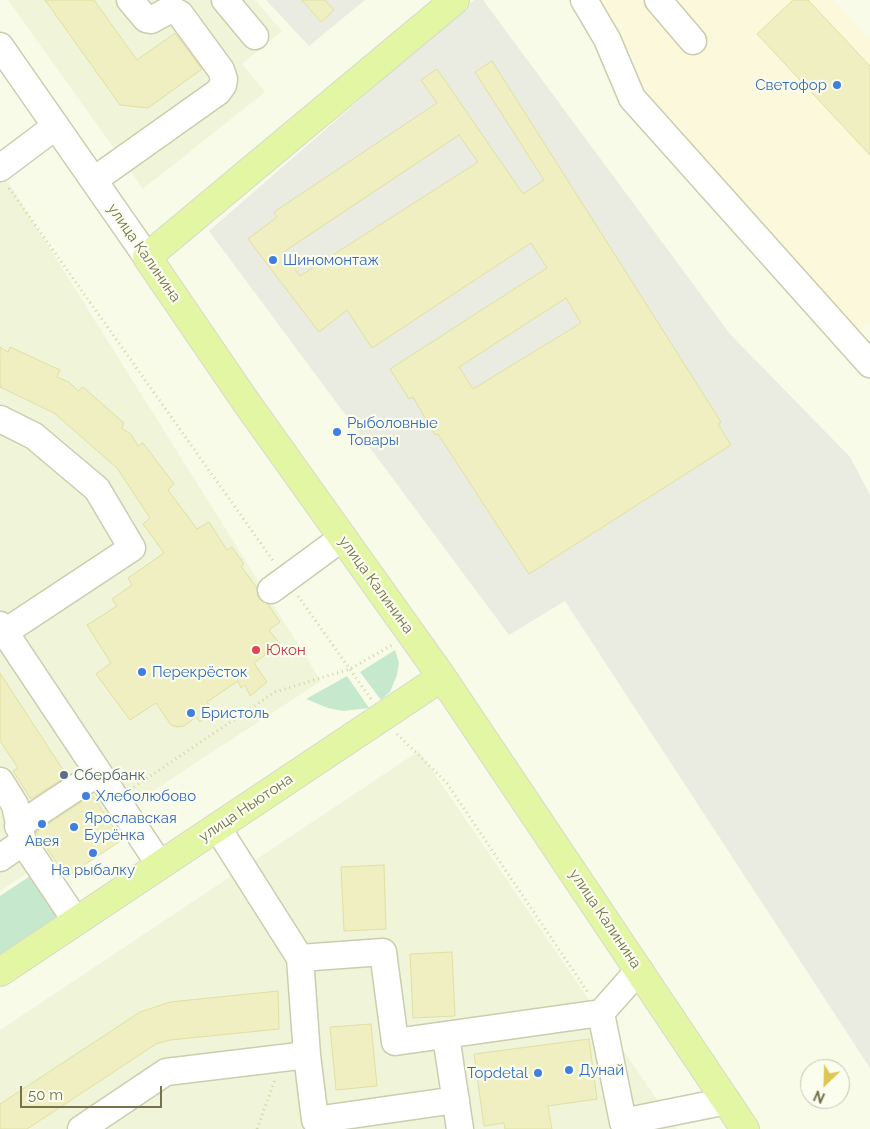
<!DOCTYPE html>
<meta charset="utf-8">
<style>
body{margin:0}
#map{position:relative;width:870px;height:1129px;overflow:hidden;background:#f7fbe8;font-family:Raleway,sans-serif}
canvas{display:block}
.north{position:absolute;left:800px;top:1059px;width:50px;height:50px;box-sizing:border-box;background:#fbfeee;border:1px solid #c5c6ae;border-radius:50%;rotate:204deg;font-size:14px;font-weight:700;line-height:20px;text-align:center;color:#74734d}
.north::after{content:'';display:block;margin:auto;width:18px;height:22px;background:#dec653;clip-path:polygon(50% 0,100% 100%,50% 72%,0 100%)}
.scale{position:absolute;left:20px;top:1086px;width:142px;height:22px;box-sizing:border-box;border:2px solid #74734d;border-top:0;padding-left:6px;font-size:15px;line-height:18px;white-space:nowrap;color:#74734d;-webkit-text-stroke:4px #fbfeee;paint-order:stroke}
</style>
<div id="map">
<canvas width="870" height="1129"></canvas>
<div class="north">N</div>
<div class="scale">50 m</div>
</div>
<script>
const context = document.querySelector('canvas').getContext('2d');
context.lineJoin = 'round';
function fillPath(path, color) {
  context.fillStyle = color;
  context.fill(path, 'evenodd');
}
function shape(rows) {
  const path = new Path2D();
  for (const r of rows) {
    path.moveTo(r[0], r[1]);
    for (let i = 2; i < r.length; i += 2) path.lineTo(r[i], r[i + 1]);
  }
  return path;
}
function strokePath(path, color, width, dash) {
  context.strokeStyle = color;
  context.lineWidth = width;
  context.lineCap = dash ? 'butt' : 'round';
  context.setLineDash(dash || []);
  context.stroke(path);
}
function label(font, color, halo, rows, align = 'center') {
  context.font = font + ' Raleway,sans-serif';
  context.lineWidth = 4.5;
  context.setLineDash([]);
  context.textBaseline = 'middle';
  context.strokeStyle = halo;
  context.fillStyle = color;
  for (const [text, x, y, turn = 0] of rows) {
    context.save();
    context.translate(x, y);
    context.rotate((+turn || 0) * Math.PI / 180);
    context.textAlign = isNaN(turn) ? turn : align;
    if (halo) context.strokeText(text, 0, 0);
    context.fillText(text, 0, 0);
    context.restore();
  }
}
const residential = shape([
 [8,0,255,0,282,31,242,64,265,92,143,189],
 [0,169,321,681,0,891],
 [419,751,677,1129,0,1129,0,1030]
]);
const commercial = shape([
 [600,0,834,0,870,39,870,322,856,334,637,96,634,59]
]);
const industrial = shape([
 [266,0,365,0,309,46],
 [474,0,483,0,730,334,850,457,870,495,870,1068,565,601,509,635,209,231]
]);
const green = shape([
 [395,650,399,663,397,675,390,692,381,700,360,672],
 [347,676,369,708,343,711,328,708,306,699],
 [30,876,59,916,0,956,0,896]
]);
const building = shape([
 [45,0,94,0,137,60,175,33,202,69,148,108,120,105,45,0],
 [302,0,325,0,334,10,321,22,302,0],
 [793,0,808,0,870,66,870,155,757,34,793,0],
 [492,61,721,422,718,424,731,445,529,574,438,434,435,435,413,397,409,399,390,369,547,268,531,243,372,348,347,310,319,332,248,239,277,217,274,212,437,103,421,80,437,69,523,194,544,180,475,72,492,61],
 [459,135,478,162,300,276,282,253,459,135],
 [566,298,581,323,473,389,459,367,566,298],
 [0,347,8,352,10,347,60,370,57,377,69,382,78,391,83,387,124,423,122,429,131,434,138,446,143,443,174,484,168,490,197,529,209,522,227,550,232,547,244,564,241,566,257,588,259,598,268,604,280,622,269,630,280,644,254,663,267,682,250,696,245,685,241,688,238,681,207,702,214,712,200,722,196,717,184,726,178,727,171,725,156,703,130,720,96,674,111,663,87,625,117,606,112,599,132,585,128,578,164,553,143,524,150,518,117,468,54,413,0,387,0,347],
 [0,673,67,776,31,799,13,771,18,768,0,741,0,673],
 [92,795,122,840,66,877,36,832,92,795],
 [384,865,386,929,344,931,341,867,384,865],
 [452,952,455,1016,413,1018,410,954,452,952],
 [278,991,279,1029,170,1040,156,1044,27,1129,0,1129,0,1104,140,1012,170,1002,278,991],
 [371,1024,377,1086,336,1090,330,1027,371,1024],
 [589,1039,597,1099,548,1106,552,1129,505,1129,504,1123,484,1126,474,1054,589,1039]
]);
const path = shape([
 [9,188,274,562],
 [298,596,371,699],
 [397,734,446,782,589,994],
 [134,787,275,692,350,669,392,645],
 [257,1129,275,1080]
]);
const minor = shape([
 [225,0,255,36],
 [584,0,607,39,632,98,870,364],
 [658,0,693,41],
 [0,46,147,257],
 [0,168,56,126],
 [94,180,218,92,223,85,224,79,221,70,180,14,171,9,151,20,146,19,130,0],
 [0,419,34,436,97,489,132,548,5,632],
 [271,590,342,538],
 [0,625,160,865],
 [0,781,15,805,23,842,76,921],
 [18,826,98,773],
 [217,827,300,958,383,952,395,1042,601,1013,639,970],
 [0,858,23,842],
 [300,958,307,1055],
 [601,1013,623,1122,727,1101],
 [446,1036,460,1129],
 [81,1129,166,1072,307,1055,315,1120,456,1100]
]);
const major = shape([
 [455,0,147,257,246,402,442,677,745,1129],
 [0,972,442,677]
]);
const markers = [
 [837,85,5,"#3f7fe0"],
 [273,260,5,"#3f7fe0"],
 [337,432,5,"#3f7fe0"],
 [256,650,5,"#e0444e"],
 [142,672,5,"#3f7fe0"],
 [191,713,5,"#3f7fe0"],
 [64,775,5,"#5c6f8a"],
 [86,796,5,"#3f7fe0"],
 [42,824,5,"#3f7fe0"],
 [74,827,5,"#3f7fe0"],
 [93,853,5,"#3f7fe0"],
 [569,1070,5,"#3f7fe0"],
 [538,1073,5,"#3f7fe0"]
];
const shopNames = [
 ["Светофор",827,85,"right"],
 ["Шиномонтаж",283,260],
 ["Рыболовные",347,423],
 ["Товары",347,440],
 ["Перекрёсток",152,672],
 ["Бристоль",201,713],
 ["Хлеболюбово",96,796],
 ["Ярославская",84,818],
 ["Бурёнка",84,835],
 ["Авея",42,841,"center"],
 ["На рыбалку",93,870,"center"],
 ["Дунай",579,1070],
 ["Topdetal",528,1073,"right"]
];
const streetNames = [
 ["улица Калинина",144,253,55],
 ["улица Калинина",376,585,54],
 ["улица Ньютона",246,808,-34],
 ["улица Калинина",605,919,56]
];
const healthNames = [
 ["Юкон",266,650]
];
const serviceNames = [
 ["Сбербанк",74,775]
];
fillPath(residential, '#f0f5d9');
fillPath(commercial, '#fbf8dc');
fillPath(industrial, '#ebece1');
fillPath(green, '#c6e9cd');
fillPath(building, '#efefc1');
strokePath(building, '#e1e0a2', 1);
strokePath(minor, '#cbcdae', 29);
strokePath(major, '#d8d8cd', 30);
strokePath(path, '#d4d4a4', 3, [1, 4]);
strokePath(minor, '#fff', 26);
strokePath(major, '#e3f6a4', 28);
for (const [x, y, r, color] of markers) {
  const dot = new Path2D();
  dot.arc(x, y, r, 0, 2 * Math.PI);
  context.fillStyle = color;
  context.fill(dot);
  strokePath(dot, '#fbfeee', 2);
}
label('15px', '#366cbe', '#fbfeee', shopNames, 'left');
label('15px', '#74734d', '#fbfeee', streetNames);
label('15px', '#be3a42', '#fbfeee', healthNames, 'left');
label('15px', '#4e5e75', '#fbfeee', serviceNames, 'left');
</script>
